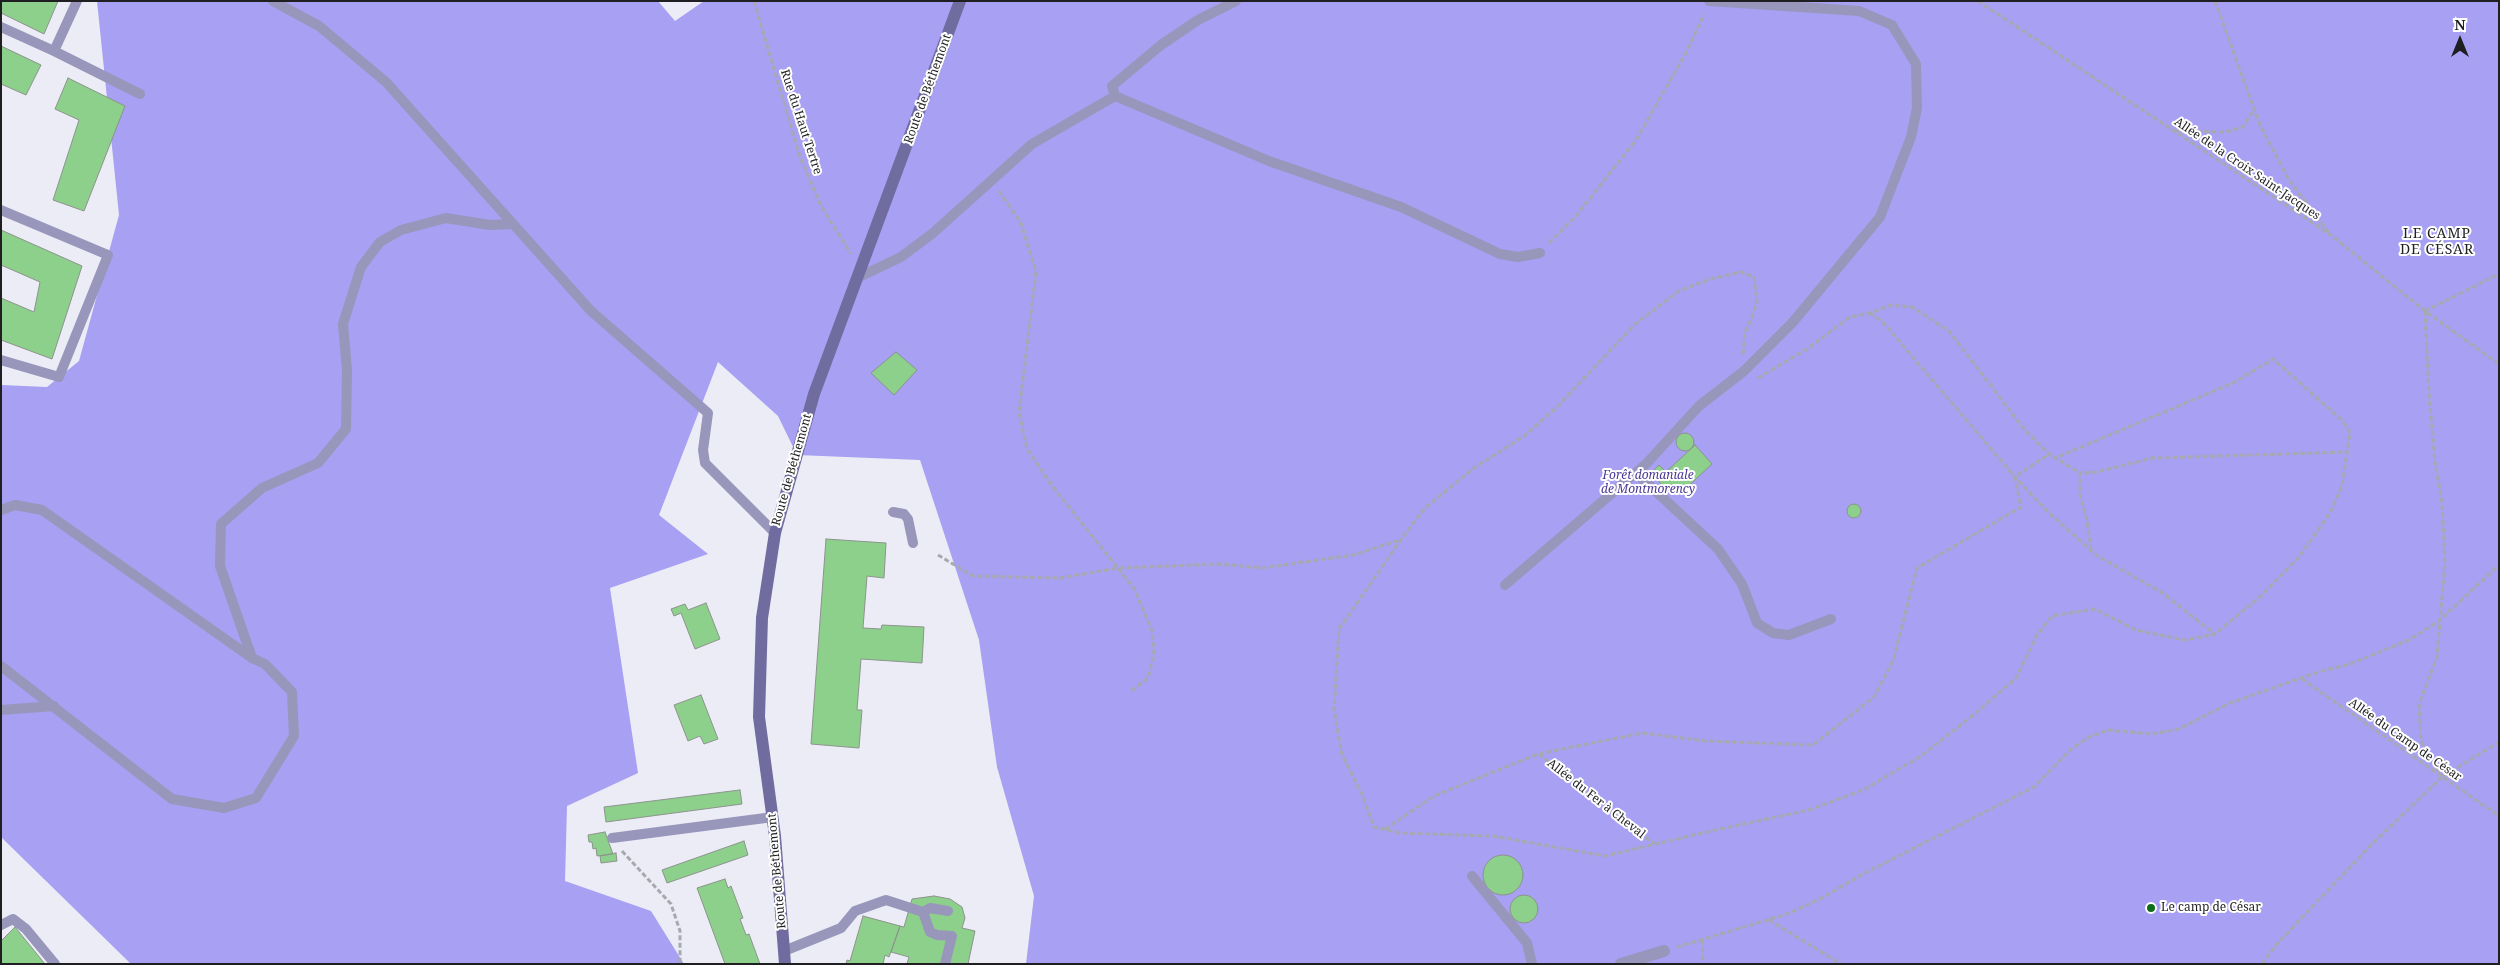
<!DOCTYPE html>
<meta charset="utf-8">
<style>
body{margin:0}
#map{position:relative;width:2500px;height:965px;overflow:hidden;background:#ececf6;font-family:"Noto Serif",serif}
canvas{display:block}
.frame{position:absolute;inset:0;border:2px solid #1f1f22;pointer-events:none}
.north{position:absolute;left:2435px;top:15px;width:50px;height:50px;-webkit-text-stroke:4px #fff;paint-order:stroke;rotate:0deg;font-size:14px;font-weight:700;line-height:20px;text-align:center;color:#1f1f22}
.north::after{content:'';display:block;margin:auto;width:18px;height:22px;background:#1f1f22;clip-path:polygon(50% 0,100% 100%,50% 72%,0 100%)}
</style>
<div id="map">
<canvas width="2500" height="965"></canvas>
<div class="frame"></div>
<div class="north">N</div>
</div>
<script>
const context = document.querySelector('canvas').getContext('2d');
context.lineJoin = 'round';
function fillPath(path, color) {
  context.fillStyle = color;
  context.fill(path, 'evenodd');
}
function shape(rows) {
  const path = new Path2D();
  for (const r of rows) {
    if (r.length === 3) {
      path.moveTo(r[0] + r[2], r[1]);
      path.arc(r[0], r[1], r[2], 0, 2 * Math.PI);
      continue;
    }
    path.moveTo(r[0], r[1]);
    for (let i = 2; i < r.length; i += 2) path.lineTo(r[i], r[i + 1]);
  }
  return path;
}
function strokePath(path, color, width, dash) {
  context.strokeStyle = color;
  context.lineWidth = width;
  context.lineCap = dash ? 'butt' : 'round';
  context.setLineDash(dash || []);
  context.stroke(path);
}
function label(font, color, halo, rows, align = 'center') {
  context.font = font + ' "Noto Serif",serif';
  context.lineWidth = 4;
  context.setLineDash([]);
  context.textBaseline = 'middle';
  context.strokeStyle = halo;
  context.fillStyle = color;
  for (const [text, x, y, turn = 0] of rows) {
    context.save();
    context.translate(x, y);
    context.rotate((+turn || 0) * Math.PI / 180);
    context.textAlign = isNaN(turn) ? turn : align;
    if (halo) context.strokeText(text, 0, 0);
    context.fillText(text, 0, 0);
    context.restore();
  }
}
const forest = shape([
 [97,1,658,1,675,21,704,1,2499,1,2499,964,1026,964,1034,896,997,767,979,640,920,460,797,455,778,416,718,362,659,515,708,554,610,588,638,773,567,806,565,881,651,911,684,964,131,964,1,837,1,385,47,387,79,361,119,215]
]);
const building = shape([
 [1,1,58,1,44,34,1,13,1,1],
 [1,46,41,65,26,95,1,84,1,46],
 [68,78,125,106,84,211,53,200,79,120,55,109,68,78],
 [1,230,82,266,52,359,1,340,1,298,34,312,40,282,1,265,1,230],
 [896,352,917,370,894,395,871,373,896,352],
 [1685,442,9],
 [1695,445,1712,464,1681,493,1672,484,1666,489,1651,473,1659,465,1666,472,1695,445],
 [1854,511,7],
 [826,539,886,543,884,578,867,576,863,628,881,629,882,625,924,627,922,663,861,659,857,710,862,710,859,748,811,744,826,539],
 [706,603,720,639,695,649,681,613,674,616,671,609,685,604,688,610,706,603],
 [701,695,718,739,704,744,700,736,688,741,674,705,701,695],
 [740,790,742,804,606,822,604,807,740,790],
 [605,832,613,854,597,856,596,848,593,849,592,842,589,842,588,835,605,832],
 [744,841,748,855,667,883,662,870,744,841],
 [616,853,617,861,601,863,600,856,616,853],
 [1503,875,20],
 [725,879,728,888,731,886,743,918,740,919,746,935,749,934,760,964,725,964,697,888,725,879],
 [1524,909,14],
 [934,896,950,899,962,907,965,918,962,928,975,931,968,964,907,964,909,957,891,952,900,926,904,927,912,899,934,896],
 [863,916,900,926,889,957,885,955,883,964,846,964,847,960,850,961,863,916],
 [15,927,45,964,1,964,1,941,15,927]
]);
const path = shape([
 [754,1,800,157,821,206,851,254],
 [1978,1,2331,235,2425,311,2499,364],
 [2215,1,2260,125,2288,178,2329,233],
 [2174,131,2226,132,2243,127,2254,110],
 [999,191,1021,223,1036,272,1019,412,1027,449,1056,491,1118,568,1220,564,1262,568,1353,555,1400,540],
 [1549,243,1576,216,1636,140,1687,51,1704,14],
 [2425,311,2429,394,2435,462,2442,502,2445,562,2437,657,2419,704,2421,741,2442,777],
 [2425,311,2499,274],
 [1870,313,1882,321,2015,477,2047,511,2096,555,2161,592,2215,634],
 [1743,354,1745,332,1751,320,1757,302,1754,277,1741,272,1710,279,1679,291,1635,324,1556,408,1524,436,1474,468,1425,508,1405,534,1339,629,1334,710,1342,755,1362,794,1374,827,1400,833,1493,836,1605,856,1715,830,1809,810,1863,790,1921,756,1971,717,2016,678,2037,635,2052,616,2095,609,2136,630,2185,640,2215,634,2261,596,2299,557,2330,513,2342,486,2350,433,2343,421,2273,359,2233,383,2055,458],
 [1758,378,1807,349,1850,317,1870,313,1891,305,1912,307,1949,331,2024,429,2049,454,2080,473],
 [2091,550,2087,520,2080,495,2080,473,2096,472,2153,458,2348,452],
 [938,555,973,576,1060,578,1118,568,1135,590,1152,631,1154,654,1148,678,1130,692],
 [2302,679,2499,816],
 [1539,754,1633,829,1654,843],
 [1385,829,1434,796,1538,754,1642,733,1706,741,1813,745,1874,697,1893,661,1917,568,2021,507,2015,477,2049,454],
 [622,851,671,904,680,931,680,964],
 [1769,920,1841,964],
 [1702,940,1703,964],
 [1677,947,1787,914,1818,900,1863,874,2034,787,2070,750,2089,737,2108,730,2152,734,2179,729,2230,703,2318,672,2350,664,2409,640,2439,621,2499,565],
 [2262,964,2276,945,2372,844,2442,777,2499,742]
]);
const lane = shape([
 [273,1,319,26,386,82,591,311,708,413,703,450,705,463,775,533],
 [1236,1,1198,20,1161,45,1112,86,1115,96,1269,161,1401,207,1500,254,1518,257,1540,253],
 [1,27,54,51,77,1],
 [54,51,140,94],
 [1,210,108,255,59,377,1,360],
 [859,277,901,257,933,233,1032,144,1115,96],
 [1636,473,1718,549,1742,584,1757,623,1773,633,1789,635,1831,619],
 [1,510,15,505,42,510,252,658,265,664,292,692,294,736,256,798,224,808,172,799,1,666],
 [893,512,904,514,908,519,913,543],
 [1505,585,1646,464,1699,406,1744,371,1793,322,1880,217,1911,137,1917,108,1916,64,1892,25,1859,11,1709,1],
 [252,658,220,566,221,524,262,488,318,463,346,429,347,370,343,324,361,267,380,242,401,230,446,218,490,225,513,224],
 [1,710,54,706],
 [612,838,773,817],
 [1472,876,1527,943,1532,964],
 [923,912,930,908,948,911],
 [1,925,13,919,26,929,55,964],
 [784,951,841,928,855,911,886,900,923,912,930,932,937,935,952,936,945,964]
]);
const street = shape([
 [1621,964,1664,951]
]);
const secondary = shape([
 [785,964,775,836,759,717,762,618,775,533,814,394,960,1]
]);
const markers = [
 [2151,908,5,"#0f6d19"]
];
const streetNames = [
 ["Route de Béthemont",928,89,-70],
 ["Rue du Haut Tertre",801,122,72],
 ["Allée de la Croix Saint-Jacques",2247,169,34],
 ["Route de Béthemont",792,470,-74],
 ["Allée du Camp de César",2405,740,35],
 ["Allée du Fer à Cheval",1596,799,38],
 ["Route de Béthemont",777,871,-95]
];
const parkNames = [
 ["Forêt domaniale",1648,476],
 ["de Montmorency",1648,490]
];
const poiNames = [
 ["Le camp de César",2161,908]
];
const neighbourhoodNames = [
 ["LE CAMP",2437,234],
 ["DE CÉSAR",2437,250]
];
fillPath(forest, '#a7a0f3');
fillPath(building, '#8cd08b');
strokePath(building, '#8c938c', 1);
strokePath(path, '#a8a8b0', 3, [5, 2.5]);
strokePath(lane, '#9896bb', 10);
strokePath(street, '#9896bb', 12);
strokePath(secondary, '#706ca0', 12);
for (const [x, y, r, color] of markers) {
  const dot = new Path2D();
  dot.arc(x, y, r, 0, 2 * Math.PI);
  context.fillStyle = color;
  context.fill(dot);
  strokePath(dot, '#fff', 2);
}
label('12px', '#1f1f22', '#fff', streetNames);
label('italic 12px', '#4a3796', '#fff', parkNames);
label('12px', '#1f1f22', '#fff', poiNames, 'left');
context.letterSpacing = '1px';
label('14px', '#1f1f22', '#fff', neighbourhoodNames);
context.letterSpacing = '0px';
</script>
